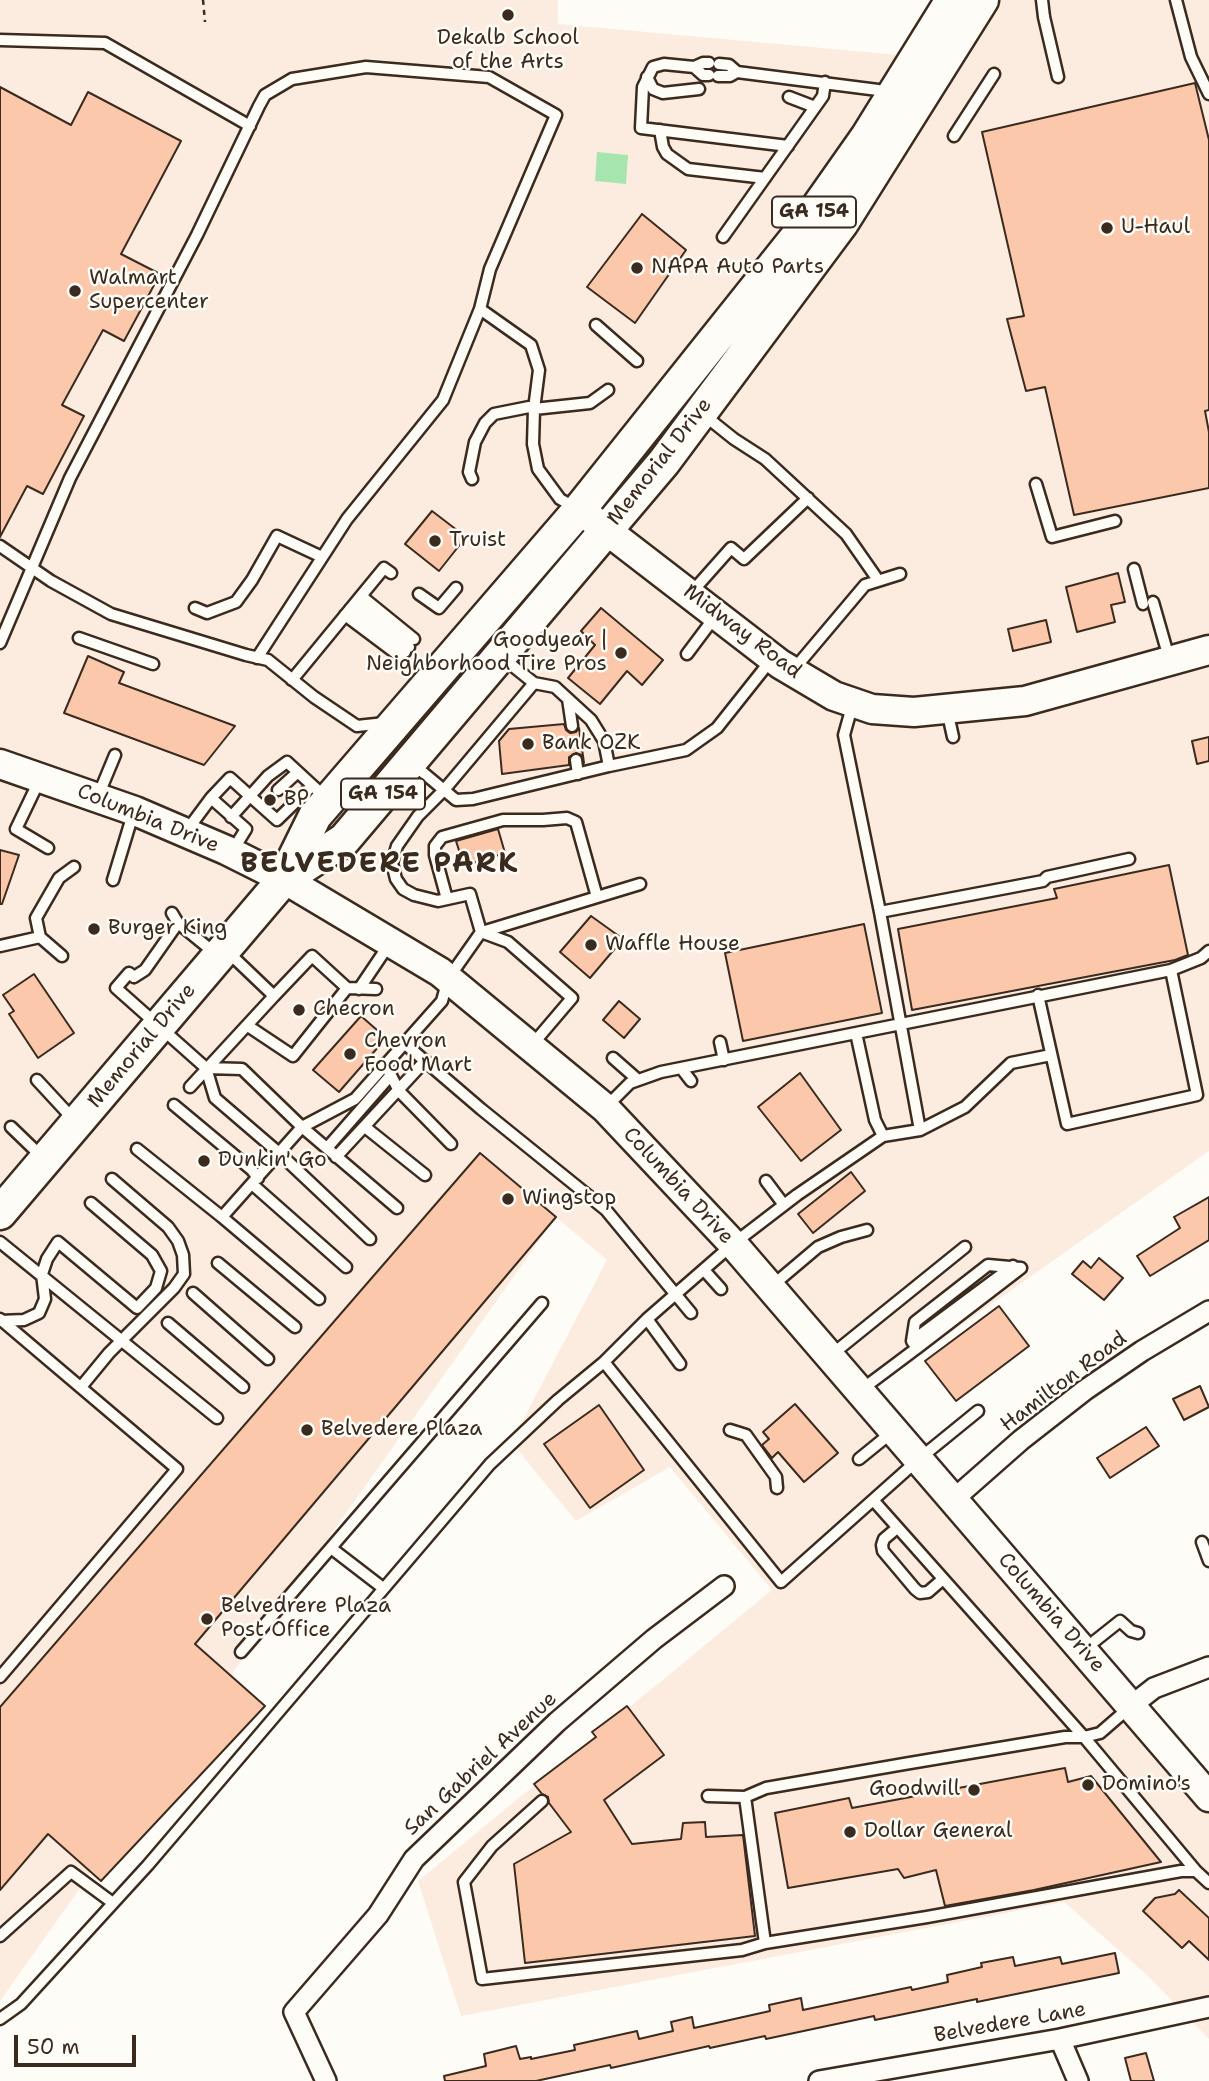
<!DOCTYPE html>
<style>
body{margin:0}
#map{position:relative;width:1209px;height:2081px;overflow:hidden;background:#fdfcf7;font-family:"Shantell Sans",sans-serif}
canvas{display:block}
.scale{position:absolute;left:14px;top:2035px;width:122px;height:32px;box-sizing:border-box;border:4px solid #3b2a1e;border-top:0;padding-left:9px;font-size:21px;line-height:24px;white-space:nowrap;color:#3b2a1e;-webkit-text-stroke:5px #fdfcf7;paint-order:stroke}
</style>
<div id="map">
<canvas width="1209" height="2081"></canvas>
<div class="scale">50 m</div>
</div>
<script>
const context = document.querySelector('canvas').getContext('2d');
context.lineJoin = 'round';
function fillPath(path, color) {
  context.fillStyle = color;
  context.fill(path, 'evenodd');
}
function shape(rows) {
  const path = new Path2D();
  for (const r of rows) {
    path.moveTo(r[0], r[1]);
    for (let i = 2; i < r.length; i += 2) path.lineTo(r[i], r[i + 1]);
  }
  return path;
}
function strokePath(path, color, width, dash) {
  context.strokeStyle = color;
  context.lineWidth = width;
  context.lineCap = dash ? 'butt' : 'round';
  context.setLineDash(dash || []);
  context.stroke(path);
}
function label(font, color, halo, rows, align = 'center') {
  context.font = font + ' "Shantell Sans",sans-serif';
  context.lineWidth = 5;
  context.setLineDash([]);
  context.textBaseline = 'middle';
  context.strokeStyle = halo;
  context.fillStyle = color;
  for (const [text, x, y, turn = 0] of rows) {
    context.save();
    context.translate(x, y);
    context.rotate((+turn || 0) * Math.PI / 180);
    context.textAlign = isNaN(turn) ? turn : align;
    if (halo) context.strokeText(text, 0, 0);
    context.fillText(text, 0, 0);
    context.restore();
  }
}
const built = shape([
 [0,0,558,0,558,24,921,57,956,0,1209,0,1209,1151,862,1395,1122,1697,1209,1775,1209,2039,1147,1975,1064,1902,461,2016,418,1881,772,1590,670,1467,576,1521,508,1438,522,1422,607,1260,556,1217,0,2001]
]);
const green = shape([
 [597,152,628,155,626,184,595,181]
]);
const building = shape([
 [1195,83,1209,140,1209,410,1205,411,1209,432,1209,488,1074,515,1045,387,1026,391,1007,319,1024,316,982,132,1195,83],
 [0,87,71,125,88,92,181,141,121,254,160,274,124,341,103,330,62,405,84,416,43,494,27,486,0,537,0,87],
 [642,214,686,250,635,323,587,287,642,214],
 [432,511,466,537,439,571,405,544,432,511],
 [1118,573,1125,602,1111,605,1115,622,1077,632,1066,587,1118,573],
 [601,608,663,660,642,685,627,671,600,704,568,678,595,645,581,631,601,608],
 [1046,620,1051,642,1013,651,1008,629,1046,620],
 [88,656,124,672,119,683,235,726,204,765,64,713,88,656],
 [564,724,566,730,570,733,576,732,579,728,584,763,581,755,576,753,569,757,569,765,502,774,499,741,509,729,564,724],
 [1209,737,1209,761,1197,764,1192,741,1209,737],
 [498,829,505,853,464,866,456,841,498,829],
 [0,850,19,855,2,904,0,904,0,850],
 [1169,865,1188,955,1175,960,912,1010,898,929,1057,898,1054,889,1169,865],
 [591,916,623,939,590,978,560,952,591,916],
 [864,924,882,1013,743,1041,725,953,864,924],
 [34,974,74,1033,38,1058,9,1014,14,1011,3,995,34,974],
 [619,1001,640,1019,624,1038,603,1020,619,1001],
 [361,1016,386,1038,339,1092,313,1070,361,1016],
 [800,1073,841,1130,801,1161,758,1107,800,1073],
 [480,1153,556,1217,195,1644,265,1706,101,1881,48,1834,0,1890,0,1707,480,1153],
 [851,1172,865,1191,813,1233,798,1214,851,1172],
 [1209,1197,1209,1240,1150,1276,1137,1256,1180,1228,1174,1217,1209,1197],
 [1099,1258,1123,1278,1104,1300,1072,1274,1083,1261,1091,1268,1099,1258],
 [999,1306,1029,1346,956,1401,925,1361,999,1306],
 [1200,1386,1209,1407,1184,1420,1173,1399,1200,1386],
 [795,1404,838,1453,804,1482,778,1452,772,1458,762,1445,769,1439,763,1432,795,1404],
 [599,1405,644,1470,590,1508,544,1444,599,1405],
 [1146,1427,1159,1446,1110,1478,1097,1458,1146,1427],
 [627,1706,664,1755,604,1800,632,1844,681,1839,683,1823,705,1822,706,1837,743,1835,755,1936,525,1963,514,1864,571,1832,549,1803,548,1797,542,1794,534,1784,596,1737,592,1732,627,1706],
 [1065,1768,1068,1782,1091,1776,1161,1862,1034,1890,945,1906,936,1870,904,1878,898,1869,788,1888,775,1813,849,1798,852,1808,1065,1768],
 [1179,1890,1209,1918,1209,1960,1189,1941,1182,1948,1143,1911,1155,1898,1175,1894,1179,1890],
 [1115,1953,1119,1973,977,2002,977,1999,875,2020,874,2016,766,2039,765,2036,710,2048,709,2046,611,2068,610,2065,536,2081,445,2081,444,2076,486,2066,484,2054,516,2046,520,2059,531,2057,531,2059,575,2050,574,2045,637,2031,639,2039,673,2031,671,2022,692,2017,694,2028,770,2011,769,2005,801,1998,803,2010,911,1987,912,1990,948,1982,947,1975,982,1967,981,1963,1013,1957,1015,1966,1060,1957,1062,1964,1115,1953],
 [1146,2053,1154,2081,1131,2081,1125,2058,1146,2053]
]);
const path = shape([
 [203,0,205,22]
]);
const lane = shape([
 [1042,0,1044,17,1058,77],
 [1176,0,1191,57,1209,94],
 [0,40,105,43,250,126],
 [709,63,703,63,694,67,664,64,653,67,643,87,641,128,788,146],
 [719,64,729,65,737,72,878,90,888,96],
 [694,67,703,75,709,75],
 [718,76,730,76,737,72],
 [647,77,653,89,663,93,699,89],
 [789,97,815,107],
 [660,130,663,147,667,154,688,169,765,178],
 [954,136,994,74],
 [723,237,823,96,825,82],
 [596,325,637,361],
 [704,415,734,439,765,459,846,534,878,580],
 [472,479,469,472,475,442,485,423,494,414,529,407,534,409,590,403,608,390],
 [1036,484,1052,537,1115,521],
 [0,546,51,581,111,614,246,655,268,660,314,697,357,726,385,723],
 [1134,569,1143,604],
 [691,593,731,548,744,559,808,498],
 [419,594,439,608,456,588],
 [361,596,414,639],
 [356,602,409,647],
 [1153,602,1169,658],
 [195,608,207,613,236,602,252,580,277,536,322,557],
 [350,609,405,652],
 [345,615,401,657],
 [79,638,153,664],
 [0,643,70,478,197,235,259,106,265,95,292,79,366,67,489,77,556,115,490,269,480,309,531,345,539,370,534,409,533,444,538,469,560,499,576,508],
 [687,654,714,618],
 [257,658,347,519,443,400,480,309],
 [504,659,534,683,555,687,591,720,604,741,609,766,686,750,717,728,771,660],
 [795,668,865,585,900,574],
 [292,680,384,568,391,573],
 [568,699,572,726],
 [853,703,844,735,880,912,920,1130,883,1136],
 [947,710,953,737],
 [576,760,578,774],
 [414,765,456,800,473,799,609,766],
 [39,781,16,829,48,848],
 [278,790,298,772],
 [98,796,115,755],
 [211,798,230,778,250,796,268,776,287,762,326,798],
 [231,817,250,796,277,820,312,786],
 [188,829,211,798,246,829,233,850],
 [113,880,133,814],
 [447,899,435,855,435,846,442,837,503,820,543,820,567,818,576,822,597,897],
 [880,912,1043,881,1047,877,1129,859],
 [172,913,178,923,145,970,134,977,129,973,116,988,206,1068,215,1098,279,1153,370,1239],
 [178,923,216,954],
 [481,932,508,942,572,998,532,1045],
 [482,932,640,884],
 [0,946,40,937],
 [62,956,40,937,36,918,59,878,74,867],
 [359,989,390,943],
 [1038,995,1067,1124,1197,1095,1171,970],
 [274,996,312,956,347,988,376,989],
 [248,1026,293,1056,347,988],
 [720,1042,724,1060],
 [404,1043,481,1109,606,1210,691,1313],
 [613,1058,638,1080],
 [385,1064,399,1091,451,1144],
 [206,1068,242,1069,302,1127,397,1208],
 [681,1068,691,1081],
 [37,1080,74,1120],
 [190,1087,274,996,228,952],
 [174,1105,252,1170,258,1178],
 [606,1107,630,1083,661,1072,1171,970,1201,958,1209,951],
 [11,1127,41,1156],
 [365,1127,425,1175],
 [920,1130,965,1107,1011,1063,1051,1055],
 [327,1148,391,1075],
 [137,1149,222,1217],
 [336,1157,425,1061],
 [766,1181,784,1205],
 [252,1184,346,1267],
 [0,1242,217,1418],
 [218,1263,295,1327],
 [704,1270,721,1289],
 [773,1285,818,1247,841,1237,867,1230],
 [193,1293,268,1359],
 [319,1299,222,1217,302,1127,355,1099,442,1001,448,979,481,932,470,894,438,901,414,895,403,889,396,879,392,863,397,846,418,816,444,790,534,683],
 [0,1319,177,1469,0,1677],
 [647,1319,680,1364],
 [0,1321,24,1320,39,1313,45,1299,42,1274,47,1259,58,1242,137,1308,156,1288,161,1271,152,1255,91,1203],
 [168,1323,243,1387],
 [912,1341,1013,1266],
 [917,1348,1021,1268],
 [830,1356,965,1247],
 [604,1362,781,1582,919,1459,978,1411],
 [81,1387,109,1353,174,1288,184,1274,183,1255,178,1241,168,1227,112,1179],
 [861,1390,917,1348,912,1341,915,1322,988,1265,1021,1268],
 [730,1430,746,1435,776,1477,777,1488],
 [859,1459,891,1433],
 [874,1501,1084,1737,1196,1871,1209,1883],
 [897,1528,884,1539,882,1545,883,1551,915,1589,920,1593,928,1592,943,1579],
 [1202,1542,1209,1561],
 [331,1548,383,1588],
 [1086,1648,1120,1621,1131,1631,1138,1633],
 [241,1652,542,1303],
 [708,1796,745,1797,765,1943,927,1917,1181,1871,1196,1871],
 [745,1797,766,1788,904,1764,1065,1737,1084,1737,1100,1733,1130,1707],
 [542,1801,492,1846,464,1882,482,1979,742,1950,765,1943],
 [0,1936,71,1872,113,1903],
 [0,2019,21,2004,148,1865,490,1464,558,1400,604,1362,647,1319,733,1244,797,1195,883,1136,875,1120,856,1033]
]);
const street = shape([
 [954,1499,1021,1440,1085,1390,1142,1351,1209,1311],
 [1131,1706,1154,1688,1209,1667],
 [1060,2039,1078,2081],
 [326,2081,294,2012,378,1915,414,1859,557,1722,654,1639,724,1586],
 [819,2081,1060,2039,1209,2007]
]);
const secondary = shape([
 [588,516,780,664,834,696,872,709,914,712,1025,701,1209,650],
 [0,764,135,811,226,850,284,879,440,972,605,1108,733,1244,1209,1797]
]);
const primary = shape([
 [286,878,344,840,664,462,842,223,982,0],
 [0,1213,284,879,315,816,579,510,796,238,867,137,952,0]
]);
const markers = [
 [508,15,7,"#3b2a1e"],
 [1107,228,7,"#3b2a1e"],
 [637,268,7,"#3b2a1e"],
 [75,291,7,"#3b2a1e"],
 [435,541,7,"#3b2a1e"],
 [621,653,7,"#3b2a1e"],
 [528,744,7,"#3b2a1e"],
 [270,800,7,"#3b2a1e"],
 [94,929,7,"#3b2a1e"],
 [591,945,7,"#3b2a1e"],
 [299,1010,7,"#3b2a1e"],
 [350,1054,7,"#3b2a1e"],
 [204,1161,7,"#3b2a1e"],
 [508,1199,7,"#3b2a1e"],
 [307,1430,7,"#3b2a1e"],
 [207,1619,7,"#3b2a1e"],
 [1088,1785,7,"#3b2a1e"],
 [974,1790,7,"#3b2a1e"],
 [850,1832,7,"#3b2a1e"]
];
const shields = [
 [814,212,84],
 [383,794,84]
];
const shieldNames = [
 ["GA 154",814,212],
 ["GA 154",383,794]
];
const poiNames = [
 ["Dekalb School",508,39,"center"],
 ["of the Arts",508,63,"center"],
 ["U-Haul",1121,228],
 ["NAPA Auto Parts",651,268],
 ["Walmart",89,279],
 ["Supercenter",89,303],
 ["Truist",449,541],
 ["Goodyear |",607,641,"right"],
 ["Neighborhood Tire Pros",607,665,"right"],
 ["Bank OZK",542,744],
 ["BP",284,800],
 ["Burger King",108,929],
 ["Waffle House",605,945],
 ["Checron",313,1010],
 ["Chevron",364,1042],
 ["Food Mart",364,1066],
 ["Dunkin' Go",218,1161],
 ["Wingstop",522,1199],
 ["Belvedere Plaza",321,1430],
 ["Belvedrere Plaza",221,1607],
 ["Post Office",221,1631],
 ["Domino's",1102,1785],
 ["Goodwill",960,1790,"right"],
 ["Dollar General",864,1832]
];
const streetNames = [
 ["Memorial Drive",660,462,-52],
 ["Midway Road",742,632,37],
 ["Columbia Drive",148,819,22],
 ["Memorial Drive",142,1046,-50],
 ["Columbia Drive",678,1186,47],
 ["Hamilton Road",1064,1382,-37],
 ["Columbia Drive",1051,1613,49],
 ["San Gabriel Avenue",481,1764,-43],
 ["Belvedere Lane",1010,2023,-10]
];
const districtNames = [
 ["BELVEDERE PARK",380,865]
];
fillPath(built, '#fcece0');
fillPath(green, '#a6e6ae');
fillPath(building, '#fbc8ab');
strokePath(building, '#3b2a1e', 2);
strokePath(lane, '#3b2a1e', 15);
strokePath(street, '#3b2a1e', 24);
strokePath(secondary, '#3b2a1e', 33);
strokePath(primary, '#3b2a1e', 37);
strokePath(path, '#3b2a1e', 2.5, [5, 5]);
strokePath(lane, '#fdfcf7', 10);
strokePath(street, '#fdfcf7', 19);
strokePath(secondary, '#fdfcf7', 28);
strokePath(primary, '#fdfcf7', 32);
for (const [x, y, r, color] of markers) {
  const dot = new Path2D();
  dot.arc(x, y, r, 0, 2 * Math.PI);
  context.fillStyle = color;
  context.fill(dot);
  strokePath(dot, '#fdfcf7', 2.5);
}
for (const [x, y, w] of shields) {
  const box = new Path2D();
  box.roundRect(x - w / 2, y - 15.5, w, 31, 5);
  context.fillStyle = '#fdfcf7';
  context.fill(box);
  strokePath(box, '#3b2a1e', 2);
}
label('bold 19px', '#3b2a1e', null, shieldNames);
label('21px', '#3b2a1e', '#fdfcf7', poiNames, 'left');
label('21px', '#3b2a1e', '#fdfcf7', streetNames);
context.letterSpacing = '2px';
label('bold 28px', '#3b2a1e', '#fdfcf7', districtNames);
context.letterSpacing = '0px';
</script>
